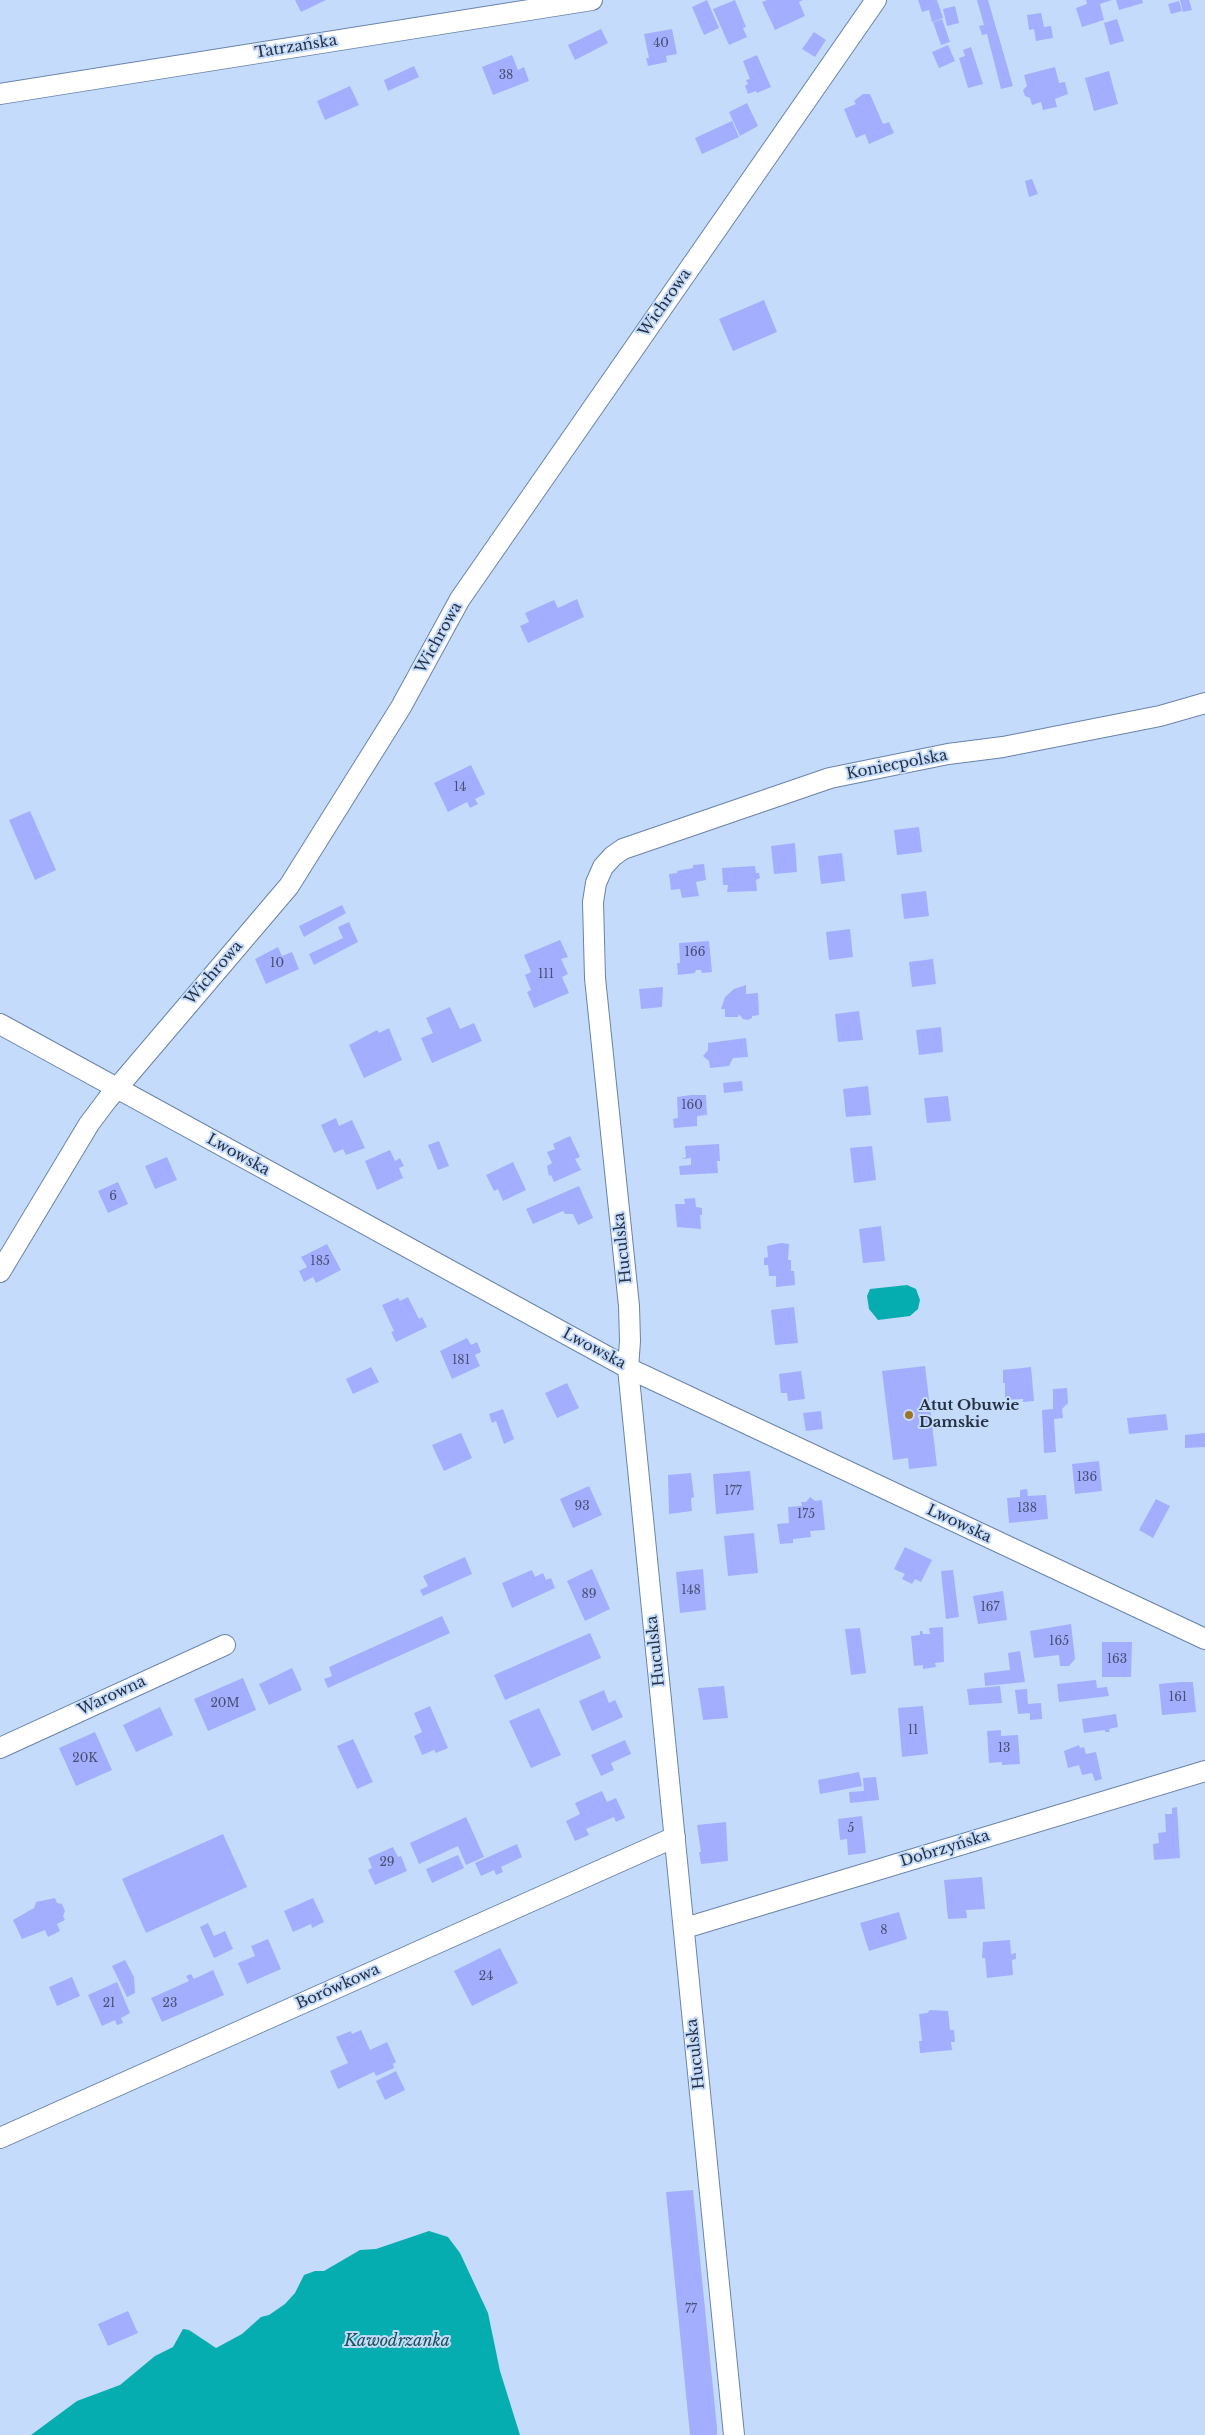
<!DOCTYPE html>
<meta charset="utf-8">
<style>
body{margin:0}
canvas{display:block;background:#c4dbfc}
</style>
<canvas width="1205" height="2435"></canvas>
<script>
const context = document.querySelector('canvas').getContext('2d');
context.lineJoin = 'round';
function fillPath(path, color) {
  context.fillStyle = color;
  context.fill(path, 'evenodd');
}
function shape(rows) {
  const path = new Path2D();
  for (const r of rows) {
    path.moveTo(r[0], r[1]);
    for (let i = 2; i < r.length; i += 2) path.lineTo(r[i], r[i + 1]);
  }
  return path;
}
function strokePath(path, color, width, dash) {
  context.strokeStyle = color;
  context.lineWidth = width;
  context.lineCap = dash ? 'butt' : 'round';
  context.setLineDash(dash || []);
  context.stroke(path);
}
function label(font, color, halo, rows, align = 'center') {
  context.font = font + ' "Libre Baskerville",serif';
  context.lineWidth = 4;
  context.setLineDash([]);
  context.textBaseline = 'middle';
  context.strokeStyle = halo;
  context.fillStyle = color;
  for (const [text, x, y, turn = 0] of rows) {
    context.save();
    context.translate(x, y);
    context.rotate((+turn || 0) * Math.PI / 180);
    context.textAlign = isNaN(turn) ? turn : align;
    if (halo) context.strokeText(text, 0, 0);
    context.fillText(text, 0, 0);
    context.restore();
  }
}
const water = shape([
 [907,1285,916,1289,920,1300,918,1309,910,1316,878,1320,869,1309,867,1296,870,1289],
 [429,2231,448,2237,460,2253,488,2313,500,2371,520,2435,31,2435,77,2401,120,2385,155,2356,173,2347,183,2329,189,2330,216,2348,242,2334,261,2317,269,2315,285,2304,295,2293,304,2275,315,2271,324,2271,360,2250,376,2249]
]);
const building = shape([
 [295,0,326,0,301,12],
 [707,0,719,28,704,35,692,7],
 [735,0,746,27,743,28,747,37,729,45,713,9],
 [767,0,803,0,799,2,805,16,775,30,762,2],
 [918,0,937,0,943,18,932,22,929,10,922,12],
 [977,0,988,0,1013,86,1001,89,987,34,982,35,979,26,984,25],
 [1086,0,1112,0,1100,4,1104,20,1082,27,1076,8,1087,4],
 [1116,0,1142,0,1143,3,1119,10],
 [1180,0,1189,0,1192,10,1183,12],
 [1179,1,1182,11,1171,14,1168,4],
 [955,6,959,23,947,26,943,9],
 [1041,13,1044,27,1051,26,1053,38,1036,41,1034,29,1029,30,1027,15],
 [942,19,950,42,941,45,933,22],
 [1117,19,1124,41,1110,45,1104,23],
 [601,29,608,43,575,60,568,45],
 [672,29,677,54,666,56,667,62,648,66,646,58,649,58,644,34],
 [814,32,826,40,815,57,802,49],
 [948,45,955,61,939,68,932,52],
 [971,47,983,84,968,88,959,58,965,56,963,50],
 [512,55,518,70,524,67,529,81,493,95,482,67],
 [757,55,771,87,757,93,756,91,748,94,745,86,748,84,746,80,750,79,743,61],
 [414,66,419,77,388,91,384,80],
 [1055,67,1059,83,1065,82,1068,94,1055,99,1057,107,1043,110,1041,102,1032,105,1030,98,1025,96,1023,90,1027,86,1024,75],
 [1109,71,1118,104,1094,111,1085,78],
 [350,86,359,105,325,120,317,101],
 [863,94,870,94,883,124,889,122,894,133,869,144,865,134,856,138,844,109,856,104,854,101],
 [747,103,758,126,740,136,729,112],
 [732,121,739,137,702,154,695,138],
 [1032,179,1038,194,1029,197,1025,181],
 [764,300,777,332,733,351,719,319],
 [577,599,584,617,528,643,520,626,529,622,525,613,554,600,558,608],
 [471,765,485,794,475,799,478,804,470,808,467,802,448,812,434,783],
 [30,811,56,870,35,880,9,820],
 [919,827,922,852,897,855,894,830],
 [795,843,797,872,774,874,771,846],
 [842,853,845,881,821,884,818,856],
 [704,864,706,880,696,882,699,896,682,898,680,889,671,890,669,874,677,873,677,871,693,868,693,865],
 [755,866,756,873,759,873,760,878,756,880,757,891,727,892,728,885,723,885,722,868],
 [926,891,929,916,904,919,901,894],
 [342,905,346,913,304,937,299,926],
 [349,922,358,942,314,965,309,954,343,938,338,927],
 [850,929,853,957,829,960,826,932],
 [560,940,568,957,561,959,568,974,562,977,569,993,534,1008,527,992,531,990,525,975,531,972,524,955],
 [709,941,712,972,702,973,701,970,696,970,695,973,678,975,677,963,680,963,679,943],
 [278,947,282,956,292,952,299,969,266,984,255,959],
 [933,959,936,984,912,987,909,962],
 [746,985,746,994,758,993,759,1015,752,1016,752,1018,748,1020,743,1019,739,1014,738,1017,725,1017,725,1009,721,1009,725,997,734,989],
 [663,987,662,1007,641,1009,639,989],
 [450,1007,460,1029,474,1023,482,1041,432,1063,421,1038,433,1033,426,1018],
 [859,1011,863,1040,838,1042,835,1014],
 [941,1027,943,1052,919,1055,916,1030],
 [389,1028,402,1060,364,1078,349,1045,377,1030,379,1033],
 [746,1038,748,1057,733,1058,729,1066,710,1068,709,1061,703,1056,708,1050,708,1043],
 [742,1081,743,1091,724,1093,723,1083],
 [868,1086,871,1115,846,1117,843,1089],
 [691,1095,706,1095,707,1115,697,1116,697,1126,674,1128,673,1119,678,1118,677,1097],
 [948,1096,951,1121,927,1123,924,1098],
 [336,1118,339,1126,352,1120,365,1148,346,1155,343,1149,334,1153,321,1125],
 [570,1136,580,1157,575,1159,581,1170,554,1182,551,1175,549,1176,547,1166,552,1163,547,1152,555,1149,553,1144],
 [439,1141,449,1166,438,1170,428,1145],
 [719,1144,720,1161,717,1161,718,1173,680,1175,679,1166,691,1165,691,1158,681,1159,686,1157,685,1146],
 [872,1146,876,1180,854,1183,850,1148],
 [390,1150,395,1161,400,1158,404,1166,399,1168,403,1178,377,1190,365,1161],
 [167,1157,177,1180,155,1189,145,1166],
 [513,1162,526,1190,503,1201,498,1189,494,1191,486,1175],
 [118,1182,128,1204,108,1213,98,1191],
 [579,1186,593,1218,578,1225,573,1214,565,1214,563,1211,533,1224,526,1209],
 [695,1198,696,1207,702,1208,702,1215,700,1215,701,1229,677,1227,675,1204,685,1204,684,1199],
 [881,1226,885,1261,863,1263,859,1229],
 [781,1243,789,1244,788,1260,791,1260,791,1271,794,1271,795,1285,776,1287,776,1276,769,1276,768,1265,764,1265,764,1258,768,1257,767,1246],
 [327,1244,341,1270,316,1283,313,1277,304,1282,299,1271,307,1267,301,1257],
 [408,1297,419,1319,422,1317,427,1327,396,1342,391,1332,394,1331,382,1305,398,1298,400,1301],
 [794,1307,798,1343,775,1345,771,1310],
 [467,1338,471,1345,477,1342,481,1352,475,1355,480,1366,452,1379,440,1351],
 [925,1366,937,1466,909,1469,908,1458,893,1460,882,1371],
 [371,1367,379,1382,353,1394,346,1379],
 [1031,1367,1034,1401,1023,1402,1023,1399,1005,1400,1005,1383,1003,1383,1003,1370],
 [801,1371,805,1399,788,1401,787,1393,781,1393,779,1374],
 [567,1383,579,1408,557,1418,545,1393],
 [1067,1388,1068,1403,1062,1409,1063,1418,1054,1419,1056,1452,1044,1453,1042,1410,1053,1409,1053,1389],
 [503,1409,514,1439,504,1444,496,1421,492,1423,489,1414],
 [821,1411,823,1429,806,1431,803,1413],
 [1166,1414,1168,1430,1129,1434,1127,1418],
 [461,1433,472,1458,444,1471,432,1445],
 [1205,1433,1205,1447,1185,1448,1185,1435],
 [1099,1461,1102,1491,1075,1494,1072,1464],
 [750,1471,754,1510,716,1514,713,1474],
 [691,1473,694,1497,691,1498,692,1511,669,1514,668,1475],
 [589,1486,602,1515,573,1528,560,1499],
 [1027,1489,1028,1496,1046,1495,1048,1519,1009,1523,1007,1498,1020,1497,1020,1490],
 [810,1497,815,1501,822,1500,825,1530,810,1531,811,1537,793,1539,793,1543,780,1544,777,1524,789,1523,788,1507,802,1506,801,1502,806,1502],
 [1156,1499,1170,1506,1153,1538,1139,1530],
 [754,1533,758,1573,728,1576,724,1536],
 [905,1547,932,1560,921,1582,915,1579,912,1584,902,1579,905,1574,894,1569],
 [465,1557,472,1574,423,1596,420,1590,428,1586,423,1576],
 [592,1569,610,1609,585,1621,567,1581],
 [703,1569,706,1610,680,1613,676,1572],
 [532,1570,535,1577,543,1573,546,1580,551,1578,555,1588,512,1608,502,1583],
 [953,1570,959,1617,946,1619,941,1571],
 [1003,1591,1007,1620,978,1624,973,1596],
 [442,1616,450,1633,328,1688,324,1679,332,1676,329,1667],
 [1071,1624,1075,1659,1069,1666,1060,1666,1059,1655,1034,1658,1030,1631],
 [943,1627,944,1662,935,1663,936,1667,923,1669,923,1665,914,1666,911,1636,920,1635,920,1631,922,1631,923,1634,930,1634,929,1628],
 [860,1628,866,1673,851,1675,845,1629],
 [590,1633,601,1658,505,1700,494,1675],
 [1102,1642,1132,1642,1131,1677,1102,1677],
 [1020,1651,1025,1682,985,1686,984,1673,1010,1670,1008,1653],
 [292,1668,302,1690,269,1705,259,1684],
 [243,1678,256,1710,208,1731,194,1699],
 [1096,1680,1097,1688,1107,1687,1109,1696,1059,1702,1057,1684],
 [1181,1682,1193,1682,1196,1712,1162,1715,1159,1684],
 [724,1686,728,1718,703,1720,698,1688],
 [1000,1686,1002,1703,969,1705,967,1689],
 [1027,1689,1028,1704,1041,1703,1042,1719,1030,1720,1030,1713,1018,1714,1015,1690],
 [604,1690,609,1703,615,1700,623,1717,592,1731,579,1701],
 [430,1706,448,1748,436,1753,434,1750,422,1755,414,1736,422,1732,414,1713],
 [923,1706,928,1754,902,1757,898,1708],
 [160,1707,173,1735,136,1752,123,1725],
 [539,1708,561,1755,531,1768,509,1721],
 [1116,1714,1118,1727,1109,1729,1110,1732,1105,1732,1105,1730,1084,1733,1082,1719],
 [1001,1730,1001,1736,1018,1735,1020,1764,1002,1765,1002,1762,989,1763,987,1731],
 [95,1732,112,1770,76,1786,59,1748],
 [353,1739,373,1782,357,1789,337,1746],
 [625,1740,631,1754,611,1763,614,1770,601,1776,591,1755],
 [1079,1745,1080,1748,1084,1747,1086,1754,1096,1752,1102,1779,1095,1781,1092,1773,1082,1775,1079,1765,1068,1768,1064,1751],
 [859,1772,862,1786,820,1794,818,1780],
 [876,1777,879,1800,850,1803,849,1792,864,1791,863,1778],
 [602,1791,607,1802,616,1798,625,1818,616,1822,614,1817,586,1829,589,1835,575,1841,566,1821,580,1814,575,1803],
 [1177,1807,1180,1858,1154,1860,1153,1844,1159,1843,1158,1833,1166,1832,1165,1814,1172,1814,1172,1808],
 [862,1816,866,1853,848,1855,847,1839,840,1840,838,1819],
 [466,1817,484,1857,466,1865,458,1846,419,1864,410,1843],
 [726,1822,728,1861,701,1864,699,1852,701,1852,697,1825],
 [223,1834,247,1887,146,1933,122,1879],
 [517,1844,522,1857,501,1867,503,1872,496,1875,494,1870,481,1876,475,1863],
 [393,1847,398,1857,401,1856,407,1871,375,1885,368,1870,372,1868,368,1858],
 [458,1855,464,1868,432,1883,426,1869],
 [982,1877,985,1909,966,1910,967,1918,948,1919,944,1880],
 [55,1898,57,1903,62,1904,65,1911,63,1916,65,1920,57,1924,60,1931,48,1937,45,1930,22,1939,13,1920,34,1908,36,1902],
 [313,1898,324,1922,312,1928,311,1924,293,1932,284,1911],
 [899,1912,907,1939,869,1951,860,1923],
 [208,1923,214,1936,225,1931,233,1949,214,1958,200,1927],
 [268,1939,281,1969,247,1984,238,1963,255,1956,251,1946],
 [1010,1940,1011,1954,1016,1953,1016,1959,1012,1960,1013,1975,987,1978,985,1958,982,1958,983,1942],
 [500,1948,518,1983,472,2006,454,1971],
 [125,1960,134,1977,135,1993,127,1997,112,1966],
 [213,1970,224,1995,162,2022,151,1998,189,1981,186,1976,191,1974,194,1979],
 [72,1977,80,1996,57,2006,49,1987],
 [117,1982,130,2013,121,2018,123,2023,117,2025,115,2020,102,2026,88,1995],
 [930,2010,948,2011,950,2030,954,2030,955,2042,951,2042,952,2050,920,2053,919,2041,922,2041,919,2014,927,2013],
 [361,2030,370,2050,387,2042,396,2062,393,2064,394,2068,376,2076,374,2072,338,2089,330,2071,348,2063,336,2037,351,2031,352,2034],
 [396,2071,405,2090,385,2100,376,2081],
 [693,2190,717,2428,717,2435,690,2435,666,2192],
 [128,2311,138,2333,108,2346,98,2324]
]);
const minor = shape([
 [0,94,592,0],
 [0,1024,628,1368,1205,1639],
 [0,1272,89,1124,107,1100,289,886,401,707,460,599,876,0],
 [0,1748,225,1645],
 [685,1928,1205,1771],
 [0,2138,675,1837],
 [734,2435,628,1368,630,1341,629,1306,595,978,593,902,596,883,603,867,613,856,623,849,830,778,948,754,1003,747,1160,716,1205,703]
]);
const markers = [
 [909,1415,5,"#9f7324"]
];
const numberNames = [
 ["40",661,44],
 ["38",506,76],
 ["14",460,788],
 ["166",695,953],
 ["10",277,964],
 ["111",546,975],
 ["160",692,1106],
 ["6",113,1197],
 ["185",320,1262],
 ["181",461,1361],
 ["136",1087,1478],
 ["177",733,1492],
 ["93",582,1507],
 ["138",1027,1509],
 ["175",806,1515],
 ["148",691,1591],
 ["89",589,1595],
 ["167",990,1608],
 ["165",1059,1642],
 ["163",1117,1660],
 ["161",1178,1698],
 ["20M",225,1704],
 ["11",913,1731],
 ["13",1004,1749],
 ["20K",85,1759],
 ["5",851,1829],
 ["29",387,1863],
 ["8",884,1931],
 ["24",486,1977],
 ["21",109,2004],
 ["23",170,2004],
 ["77",691,2310]
];
const streetNames = [
 ["Tatrzańska",296,47,-9],
 ["Wichrowa",665,303,-55],
 ["Wichrowa",439,638,-61],
 ["Koniecpolska",897,765,-11],
 ["Wichrowa",214,973,-49],
 ["Lwowska",238,1155,29],
 ["Huculska",623,1248,-96],
 ["Lwowska",594,1349,28],
 ["Lwowska",959,1524,25],
 ["Huculska",656,1651,-96],
 ["Warowna",112,1696,-25],
 ["Dobrzyńska",945,1849,-17],
 ["Borówkowa",338,1987,-24],
 ["Huculska",696,2054,-96]
];
const poiNames = [
 ["Atut Obuwie",919,1406],
 ["Damskie",919,1423]
];
const waterNames = [
 ["Kawodrzanka",397,2341]
];
fillPath(water, '#05adb1');
fillPath(building, '#a4aefe');
strokePath(minor, '#6983a9', 22);
strokePath(minor, '#fff', 20);
for (const [x, y, r, color] of markers) {
  const dot = new Path2D();
  dot.arc(x, y, r, 0, 2 * Math.PI);
  context.fillStyle = color;
  context.fill(dot);
  strokePath(dot, '#c4dbfc', 2);
}
label('12px', '#465070', null, numberNames);
label('15px', '#263141', '#c4dbfc', streetNames);
label('bold 15px', '#263141', '#c4dbfc', poiNames, 'left');
label('italic 16px', '#185253', '#c4dbfc', waterNames);
</script>
